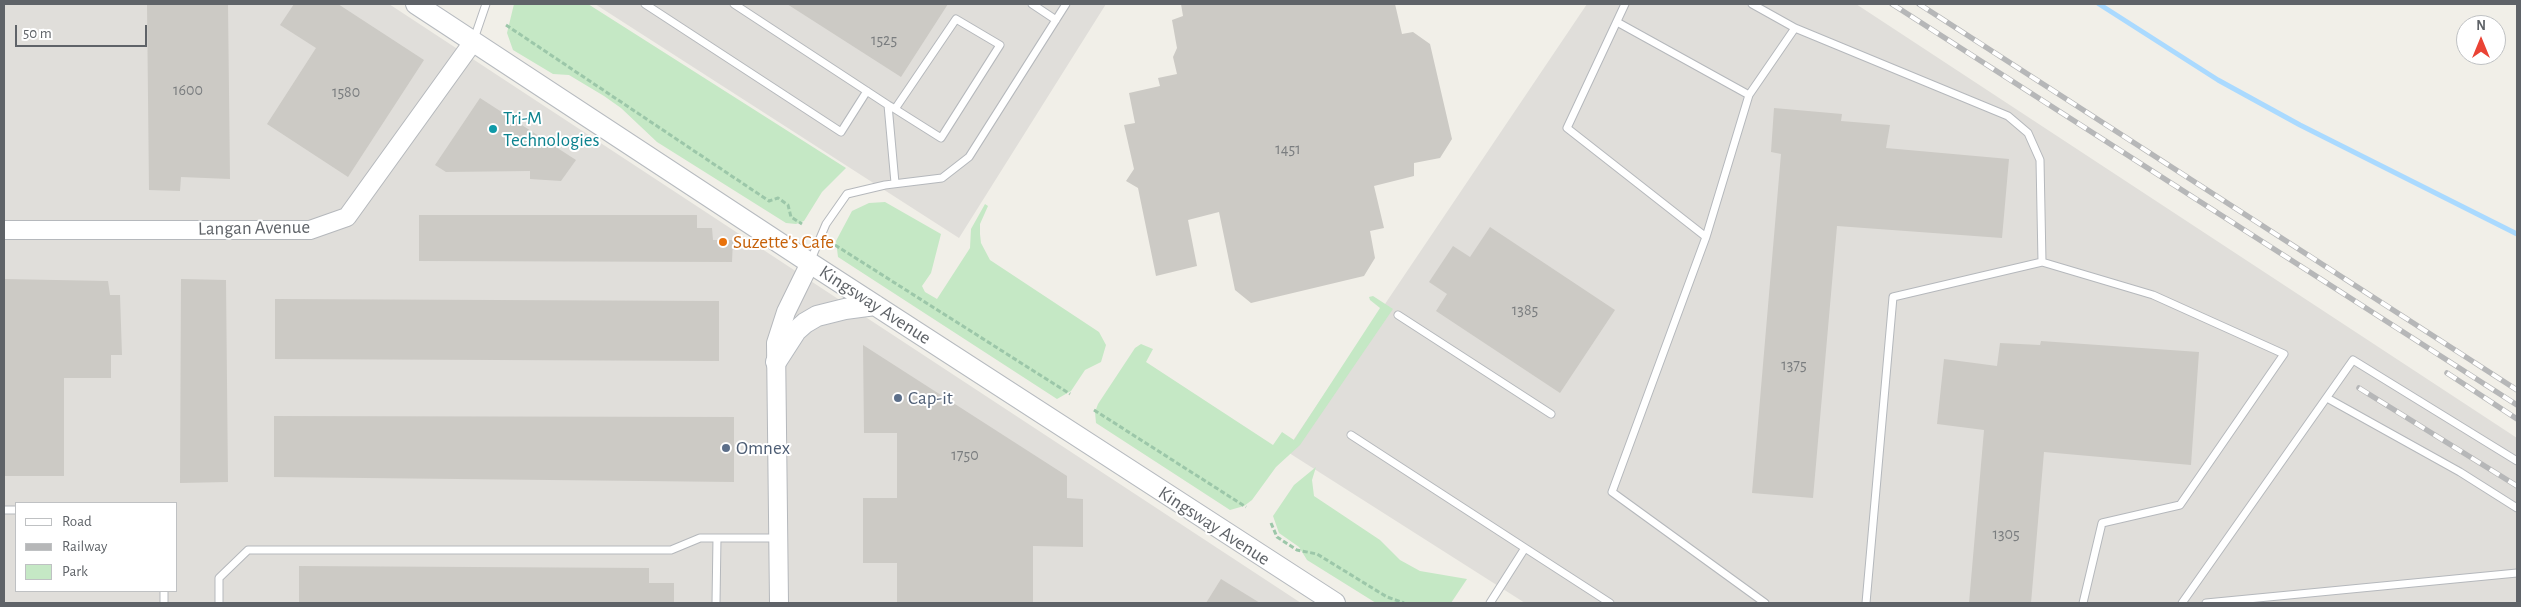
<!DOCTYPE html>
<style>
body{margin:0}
#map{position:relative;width:2521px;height:607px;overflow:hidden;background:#f1efe8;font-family:"Alegreya Sans",sans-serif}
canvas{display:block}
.frame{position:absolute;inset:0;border:5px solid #5f6368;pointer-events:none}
.legend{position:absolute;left:15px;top:502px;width:162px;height:90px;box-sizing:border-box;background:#fff;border:1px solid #bfc1c3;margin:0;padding:6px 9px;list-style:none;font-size:15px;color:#5f6368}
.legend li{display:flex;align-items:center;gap:10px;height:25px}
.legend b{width:25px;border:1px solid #bfc1c3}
.north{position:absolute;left:2456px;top:15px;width:50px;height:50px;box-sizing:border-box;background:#fff;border:1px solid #bfc1c3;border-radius:50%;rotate:0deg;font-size:14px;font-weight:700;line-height:20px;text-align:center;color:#5f6368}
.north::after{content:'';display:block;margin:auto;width:18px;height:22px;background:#ea4335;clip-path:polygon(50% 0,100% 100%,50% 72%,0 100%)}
.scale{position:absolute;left:15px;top:25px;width:132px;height:22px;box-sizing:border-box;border:2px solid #5f6368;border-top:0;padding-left:6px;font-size:15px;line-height:18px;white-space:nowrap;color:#5f6368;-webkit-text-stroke:4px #fff;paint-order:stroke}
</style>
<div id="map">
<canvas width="2521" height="607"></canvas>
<div class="frame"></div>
<ul class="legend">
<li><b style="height:6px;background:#fff"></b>Road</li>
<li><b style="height:6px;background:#b6b7b8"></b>Railway</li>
<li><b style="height:14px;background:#c5e8c5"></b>Park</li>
</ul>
<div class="north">N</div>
<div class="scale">50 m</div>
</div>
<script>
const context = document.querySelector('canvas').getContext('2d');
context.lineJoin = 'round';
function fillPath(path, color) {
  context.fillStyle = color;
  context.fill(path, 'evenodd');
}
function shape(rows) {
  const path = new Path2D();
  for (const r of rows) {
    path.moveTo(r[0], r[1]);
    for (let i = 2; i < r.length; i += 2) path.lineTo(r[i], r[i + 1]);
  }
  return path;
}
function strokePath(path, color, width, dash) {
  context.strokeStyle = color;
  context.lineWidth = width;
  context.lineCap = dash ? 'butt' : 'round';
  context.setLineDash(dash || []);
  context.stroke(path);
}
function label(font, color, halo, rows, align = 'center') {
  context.font = font + ' "Alegreya Sans",sans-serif';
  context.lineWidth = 4;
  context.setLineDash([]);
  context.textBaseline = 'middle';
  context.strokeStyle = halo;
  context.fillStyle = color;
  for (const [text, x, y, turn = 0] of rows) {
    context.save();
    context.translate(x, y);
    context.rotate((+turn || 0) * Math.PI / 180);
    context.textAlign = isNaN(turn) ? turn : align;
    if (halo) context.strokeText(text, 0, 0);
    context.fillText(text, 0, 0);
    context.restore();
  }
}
const industrial = shape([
 [4,4,389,4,1301,603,4,603],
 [16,503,176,503,176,591,16,591],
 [595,4,1106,4,959,238],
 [1587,4,1856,4,2517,438,2517,603,1525,603,1286,451]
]);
const green = shape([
 [514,4,588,4,846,168,822,192,804,221,796,224,786,223,657,142,621,108,604,96,569,75,553,74,513,50,507,33],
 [885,202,941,234,931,273,922,286,925,292,937,299,970,248,971,229,985,204,988,206,980,224,980,234,981,243,990,260,1099,332,1106,345,1101,362,1085,370,1071,391,1057,399,838,257,836,241,852,211,869,203],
 [1373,296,1393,309,1300,445,1276,467,1252,500,1244,506,1230,510,1096,423,1095,412,1098,404,1135,348,1141,344,1153,349,1146,362,1273,445,1282,432,1294,440,1380,308,1370,300,1369,297],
 [1316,467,1312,480,1314,496,1380,540,1400,560,1420,571,1467,579,1451,603,1376,603,1307,560,1299,547,1279,533,1273,516,1294,485]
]);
const stream = shape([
 [2099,4,2218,80,2300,125,2517,234]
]);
const building = shape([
 [147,4,228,4,230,179,181,177,180,191,149,190],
 [294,4,338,4,424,60,348,177,267,124,316,48,280,25],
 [787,4,948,4,901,77],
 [1181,4,1395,4,1402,34,1413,32,1430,44,1452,139,1440,158,1414,163,1414,176,1374,186,1384,228,1370,231,1375,258,1364,276,1251,303,1235,290,1219,212,1188,220,1197,266,1156,276,1138,188,1126,181,1134,169,1124,125,1135,123,1129,93,1160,86,1158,78,1177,74,1173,57,1177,48,1172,20,1183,16],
 [480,98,576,160,561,181,530,179,530,171,446,172,435,165],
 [1774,108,1842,114,1841,121,1890,125,1886,148,2009,159,2002,238,1837,226,1813,498,1752,493,1781,154,1771,152],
 [419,215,697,215,697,228,712,228,713,240,733,240,732,262,419,261],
 [1490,227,1615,310,1560,393,1436,311,1447,294,1429,282,1453,246,1470,257],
 [4,279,108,281,110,295,120,295,122,355,111,355,111,378,64,378,64,476,4,476],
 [181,279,226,280,228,482,180,483],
 [275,299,719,301,719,361,275,359],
 [2041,341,2199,352,2191,465,2044,452,2031,603,1969,603,1984,430,1937,424,1944,359,1997,366,2000,343,2040,345],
 [863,345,1067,476,1067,498,1083,499,1083,547,1033,546,1033,603,897,603,897,563,863,563,863,498,897,498,897,433,864,433],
 [274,416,734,417,734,482,274,477],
 [299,566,649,568,649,583,674,583,674,603,299,603],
 [1221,579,1260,603,1206,603]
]);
const path = shape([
 [506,25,769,201,778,198,788,205,791,217,802,224],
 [835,245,1070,394],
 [1094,410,1246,507],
 [1271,523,1277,537,1297,550,1317,554,1387,597,1404,603]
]);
const service = shape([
 [645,4,841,132,867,91],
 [734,4,888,105,895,183],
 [1032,4,1056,20],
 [1625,4,1567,128,1706,237,1612,492,1765,603],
 [1752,4,1795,28,2008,116,2028,133,2040,160,2042,262],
 [1617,22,1749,95],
 [474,39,486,4],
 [888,105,895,109,941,138,1000,45,956,19,895,109],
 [1706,237,1749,95,1795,28],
 [810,262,826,224,847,194,885,185,942,178,969,157,1066,4],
 [1398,315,1551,414],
 [2327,398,2460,472,2517,508],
 [1351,435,1525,548,1490,603],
 [4,510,16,510],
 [1525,548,1610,603],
 [164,591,164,603],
 [219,603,219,578,248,550,671,550,700,538,777,538],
 [716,603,717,538],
 [1866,603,1893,297,2042,262,2153,295,2284,354,2180,505,2102,523,2083,603],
 [2182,603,2353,360,2517,461],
 [2206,603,2517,573]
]);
const tertiary = shape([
 [4,230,310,230,347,217,473,42],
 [779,603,776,343,786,312,810,263]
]);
const secondary = shape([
 [416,4,810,263,1335,603],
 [776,362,796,331,805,323,817,316,845,309,875,305]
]);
const rail = shape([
 [1892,4,2517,405],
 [1919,4,2517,390],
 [2447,373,2517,419],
 [2359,388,2517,486]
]);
const markers = [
 [493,129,5,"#0f9aa8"],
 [723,242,5,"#e8710a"],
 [898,398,5,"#5c6f8a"],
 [726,448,5,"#5c6f8a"]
];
const numberNames = [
 ["1525",884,40],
 ["1600",188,90],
 ["1580",346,92],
 ["1451",1288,149],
 ["1385",1525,310],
 ["1375",1794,365],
 ["1750",965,455],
 ["1305",2006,534]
];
const cultureNames = [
 ["Tri-M",503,118],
 ["Technologies",503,140]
];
const streetNames = [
 ["Langan Avenue",254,228,-1],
 ["Kingsway Avenue",875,305,33],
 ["Kingsway Avenue",1214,526,33]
];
const foodNames = [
 ["Suzette's Cafe",733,242]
];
const serviceNames = [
 ["Cap-it",908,398],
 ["Omnex",736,448]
];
fillPath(industrial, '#e0deda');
fillPath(green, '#c5e8c5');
strokePath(stream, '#aadaff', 5);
fillPath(building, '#cccac5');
strokePath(service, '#b5b8bc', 9);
strokePath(tertiary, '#b5b8bc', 20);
strokePath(secondary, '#b6babf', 22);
strokePath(path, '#9cc7a9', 3, [5, 2.5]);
strokePath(service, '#fff', 7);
strokePath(tertiary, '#fff', 18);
strokePath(secondary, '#fff', 20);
strokePath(rail, '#b6b7b8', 5.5);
strokePath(rail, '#fff', 4, [11]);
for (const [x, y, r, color] of markers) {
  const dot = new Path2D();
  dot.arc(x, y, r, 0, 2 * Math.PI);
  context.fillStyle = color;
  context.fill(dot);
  strokePath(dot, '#fff', 2);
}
label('16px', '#7a7d7f', null, numberNames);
label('19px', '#0d838f', '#fff', cultureNames, 'left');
label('19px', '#5f6368', '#fff', streetNames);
label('19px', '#c56008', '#fff', foodNames, 'left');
label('19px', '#4e5e75', '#fff', serviceNames, 'left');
</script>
